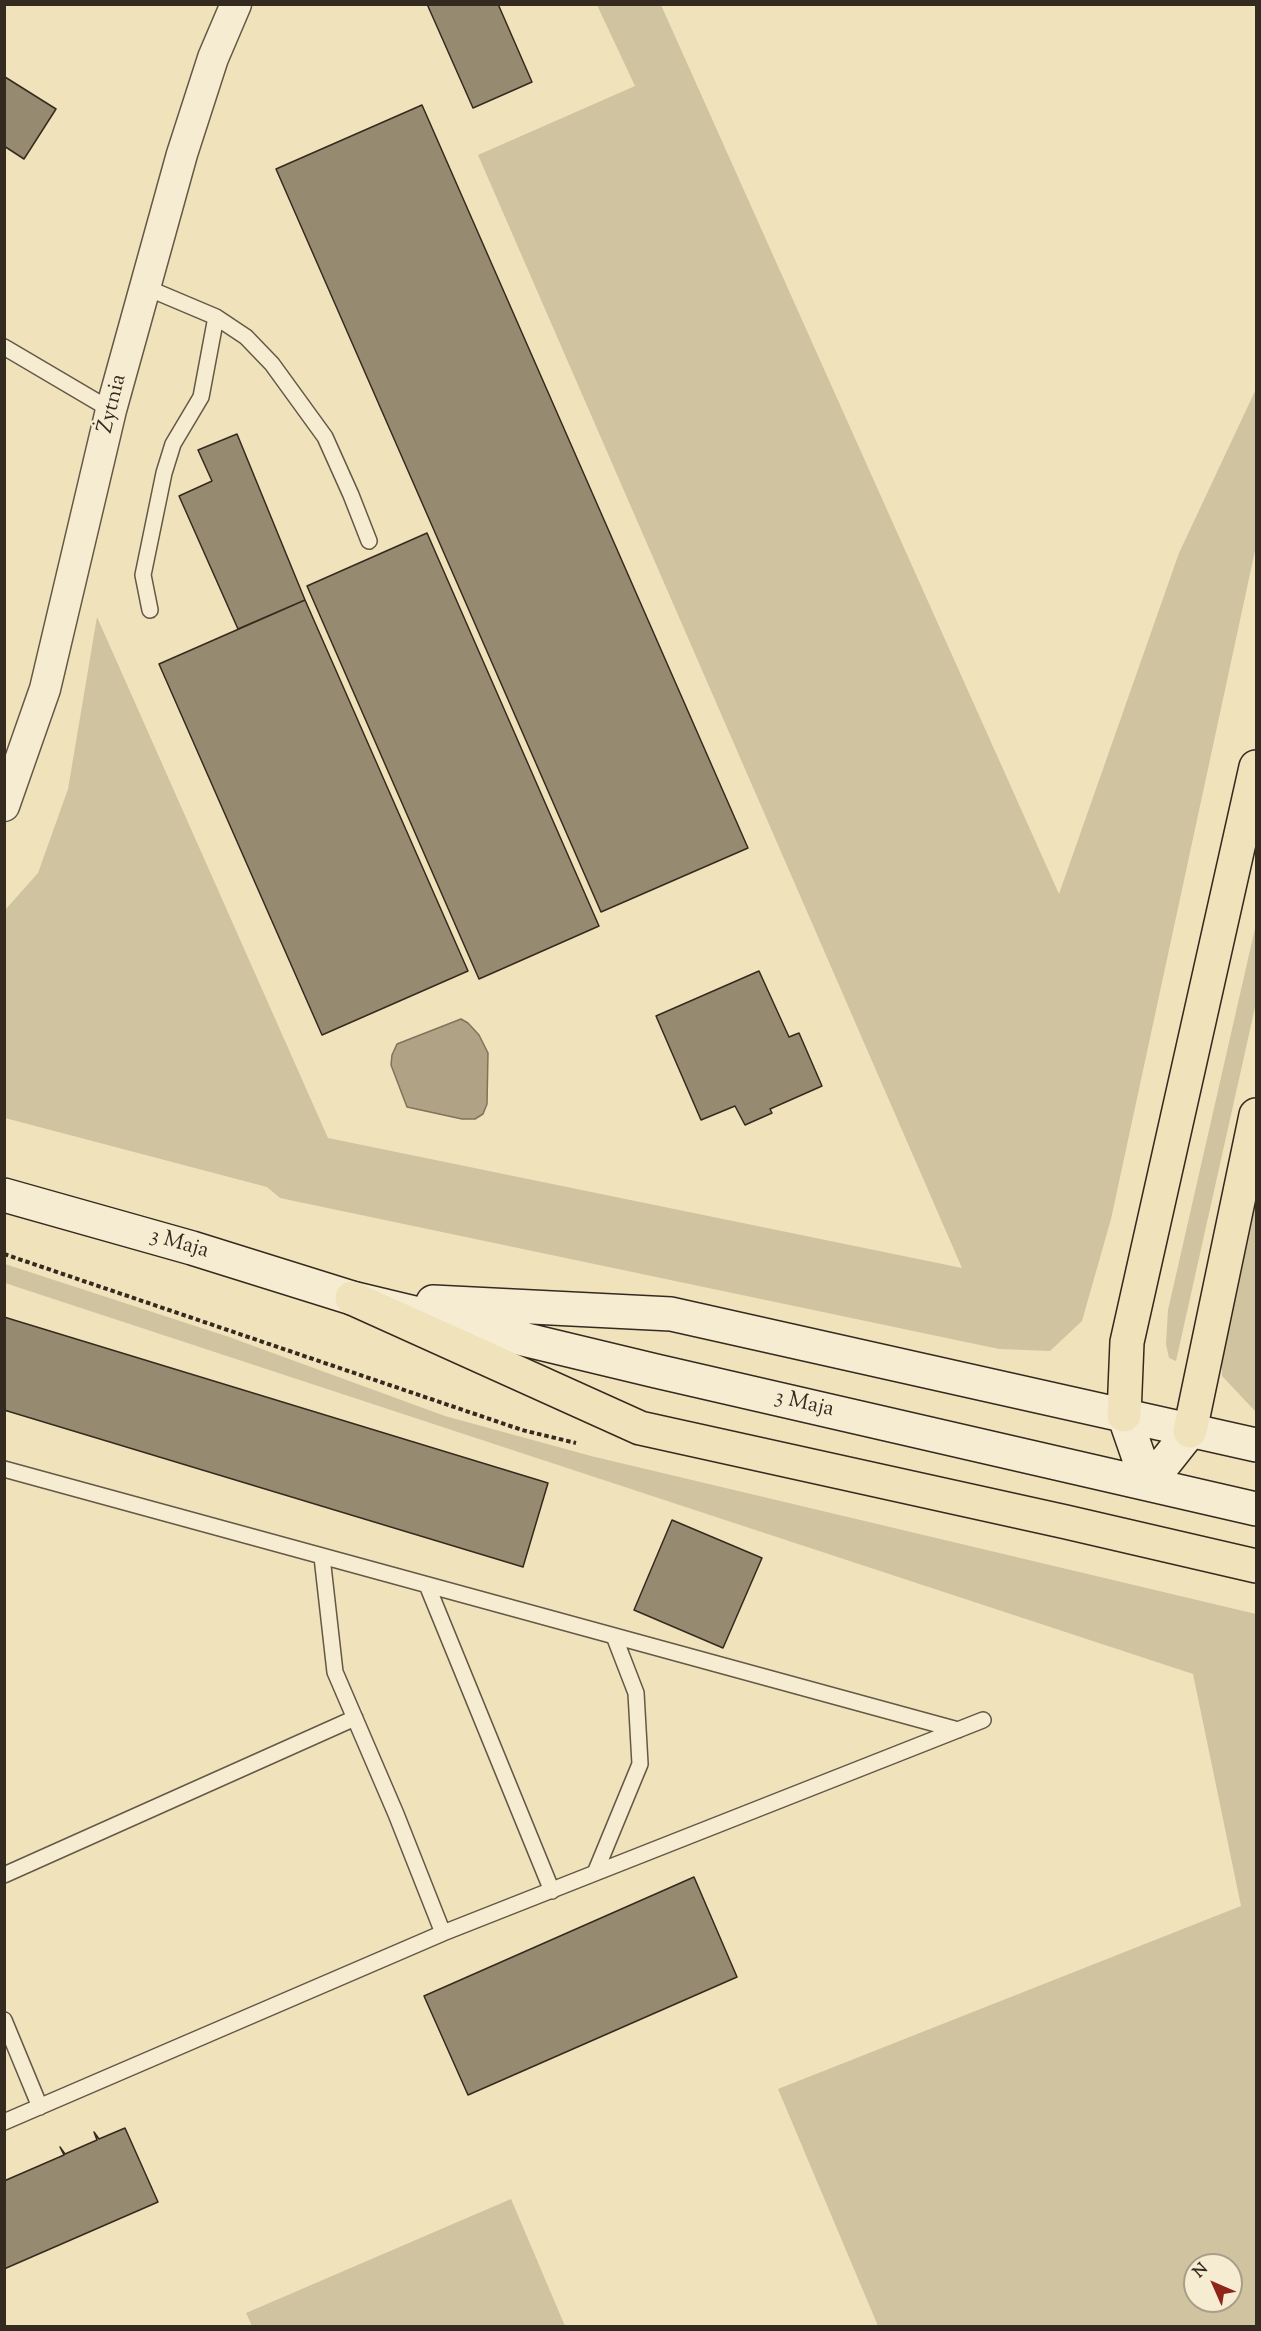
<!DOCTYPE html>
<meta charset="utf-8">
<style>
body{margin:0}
#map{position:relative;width:1261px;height:2331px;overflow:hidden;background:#f0e2ba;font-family:"Sorts Mill Goudy",serif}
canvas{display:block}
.frame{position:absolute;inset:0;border:6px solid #352a1f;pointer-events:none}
.north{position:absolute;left:1183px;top:2253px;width:60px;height:60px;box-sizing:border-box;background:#f5ecd2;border:2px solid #a89e8a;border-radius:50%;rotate:315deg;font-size:16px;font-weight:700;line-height:24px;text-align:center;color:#352a1f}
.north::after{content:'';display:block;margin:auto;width:21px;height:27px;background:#8f2418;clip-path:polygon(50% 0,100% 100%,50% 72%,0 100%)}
</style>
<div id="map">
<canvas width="1261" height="2331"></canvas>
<div class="frame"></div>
<div class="north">N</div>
</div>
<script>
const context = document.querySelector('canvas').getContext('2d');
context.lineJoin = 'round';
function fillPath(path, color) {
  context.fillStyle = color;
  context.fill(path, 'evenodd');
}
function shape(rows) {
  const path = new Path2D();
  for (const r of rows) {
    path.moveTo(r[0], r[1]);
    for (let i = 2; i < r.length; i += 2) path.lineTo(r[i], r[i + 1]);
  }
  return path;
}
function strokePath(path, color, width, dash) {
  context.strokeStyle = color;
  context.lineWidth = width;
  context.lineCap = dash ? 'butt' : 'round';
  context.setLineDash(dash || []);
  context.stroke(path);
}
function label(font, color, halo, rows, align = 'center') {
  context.font = font + ' "Sorts Mill Goudy",serif';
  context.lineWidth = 4.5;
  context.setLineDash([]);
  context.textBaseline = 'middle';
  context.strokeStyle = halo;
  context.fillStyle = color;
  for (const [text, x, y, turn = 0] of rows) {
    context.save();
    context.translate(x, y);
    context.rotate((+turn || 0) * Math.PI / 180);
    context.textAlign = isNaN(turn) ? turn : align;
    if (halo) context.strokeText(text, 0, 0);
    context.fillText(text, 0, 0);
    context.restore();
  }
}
const green = shape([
 [597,5,661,5,1059,894,1179,553,1256,389,1256,546,1111,1219,1082,1321,1050,1351,999,1349,280,1198,267,1187,5,1118,5,910,38,873,68,789,97,617,328,1138,962,1268,478,155,635,86],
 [1256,924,1256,1003,1176,1361,1169,1358,1166,1344,1168,1310],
 [1256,1197,1256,1412,1222,1376,1221,1348],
 [5,1264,229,1337,445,1416,591,1456,1256,1614,1256,2326,878,2326,778,2089,1241,1906,1193,1674,5,1283],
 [1195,2265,1231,2265,1231,2301,1195,2301],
 [511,2199,565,2326,252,2326,246,2313]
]);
const water = shape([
 [461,1019,468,1023,479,1035,488,1053,487,1104,483,1114,475,1119,462,1119,407,1107,391,1065,392,1055,397,1044,461,1019]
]);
const building = shape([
 [427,4,498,4,532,82,473,108,427,4],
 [5,77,56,109,24,159,4,146,5,77],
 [422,105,748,848,601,912,276,169,422,105],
 [237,434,305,600,238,629,179,496,212,481,198,450,237,434],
 [427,533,599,926,479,979,307,586,427,533],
 [305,600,468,971,322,1035,159,664,305,600],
 [759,971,789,1037,799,1033,822,1086,770,1109,772,1113,745,1125,735,1106,701,1120,656,1016,759,971],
 [4,1317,548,1483,523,1567,4,1410,4,1317],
 [672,1520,762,1558,723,1648,634,1610,672,1520],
 [694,1877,737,1977,468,2095,424,1996,694,1877],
 [125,2128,158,2202,4,2269,4,2181,64,2155,60,2147,65,2154,97,2140,94,2132,99,2139,125,2128]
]);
const path = shape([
 [4,1254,522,1430,576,1443]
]);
const lane = shape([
 [145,287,216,317,246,337,272,364,325,437,351,495,369,541],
 [4,347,111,410],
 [150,610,143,575,164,473,173,444,201,397,216,317],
 [4,1469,958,1730],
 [322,1557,335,1672,396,1814,443,1933],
 [427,1585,552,1891],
 [595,1873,640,1764,636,1693,614,1636],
 [4,1875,355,1718],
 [4,2020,40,2107],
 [4,2122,443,1933,983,1720]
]);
const street = shape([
 [4,806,45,689,111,410,182,154,213,58,236,4]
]);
const secondary = shape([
 [4,1195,192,1248,352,1298,656,1371,1256,1509],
 [433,1302,671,1314,1256,1445],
 [1124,1415,1148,1484],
 [1148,1484,1190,1431]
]);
const highway = shape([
 [352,1298,640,1428,1066,1522,1256,1566],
 [1124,1415,1127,1342,1256,767],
 [1190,1431,1256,1115]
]);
const streetNames = [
 ["Żytnia",114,404,-76],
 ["3 Maja",179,1245,16],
 ["3 Maja",804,1405,13]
];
fillPath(green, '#d0c3a0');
fillPath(water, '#b0a385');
strokePath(water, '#7f735c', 1.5);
fillPath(building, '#968a70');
strokePath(building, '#352a1f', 1.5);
strokePath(lane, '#645846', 18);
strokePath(street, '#645846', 33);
strokePath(secondary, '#352a1f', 36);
strokePath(highway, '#352a1f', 36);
strokePath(path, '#352a1f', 4, [4.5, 3]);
strokePath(lane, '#f5ecd2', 15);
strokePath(street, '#f5ecd2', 30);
strokePath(secondary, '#f5ecd2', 33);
strokePath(highway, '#f0e2ba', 33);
label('22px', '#352a1f', '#f5ecd2', streetNames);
</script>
